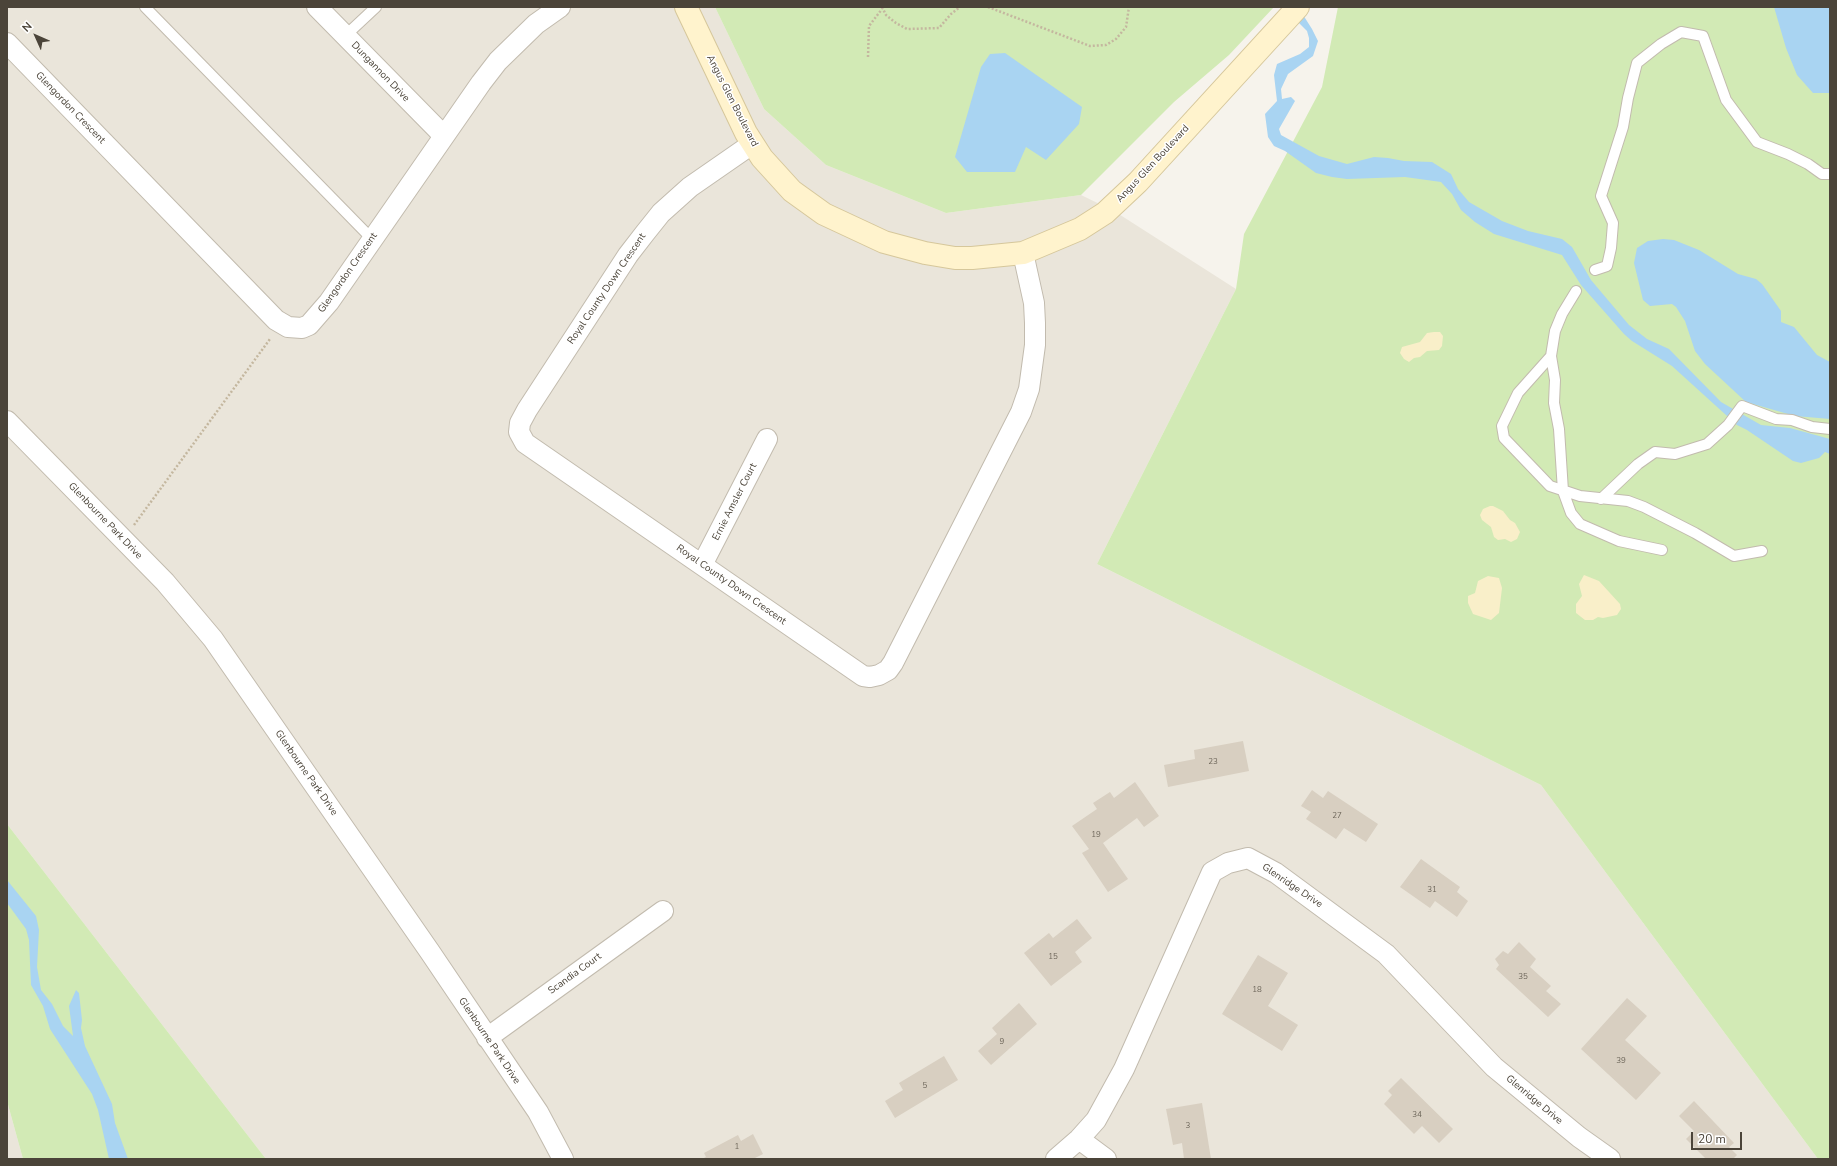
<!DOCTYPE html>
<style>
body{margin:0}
#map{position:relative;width:1837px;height:1166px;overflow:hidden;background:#f6f3ec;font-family:"Nunito Sans",sans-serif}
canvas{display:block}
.frame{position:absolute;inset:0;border:8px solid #4b4439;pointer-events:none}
.north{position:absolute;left:16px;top:16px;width:40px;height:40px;-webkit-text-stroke:3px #fff;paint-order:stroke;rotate:315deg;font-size:11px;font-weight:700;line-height:16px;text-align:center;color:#4b4439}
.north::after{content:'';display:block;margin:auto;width:14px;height:18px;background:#4b4439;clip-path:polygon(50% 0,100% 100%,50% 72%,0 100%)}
.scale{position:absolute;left:1691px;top:1132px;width:51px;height:18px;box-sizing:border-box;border:2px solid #4b4439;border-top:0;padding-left:5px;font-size:12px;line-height:14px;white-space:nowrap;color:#4b4439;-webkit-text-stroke:3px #fff;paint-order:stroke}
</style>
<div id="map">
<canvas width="1837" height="1166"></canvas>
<div class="frame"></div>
<div class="north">N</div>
<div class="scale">20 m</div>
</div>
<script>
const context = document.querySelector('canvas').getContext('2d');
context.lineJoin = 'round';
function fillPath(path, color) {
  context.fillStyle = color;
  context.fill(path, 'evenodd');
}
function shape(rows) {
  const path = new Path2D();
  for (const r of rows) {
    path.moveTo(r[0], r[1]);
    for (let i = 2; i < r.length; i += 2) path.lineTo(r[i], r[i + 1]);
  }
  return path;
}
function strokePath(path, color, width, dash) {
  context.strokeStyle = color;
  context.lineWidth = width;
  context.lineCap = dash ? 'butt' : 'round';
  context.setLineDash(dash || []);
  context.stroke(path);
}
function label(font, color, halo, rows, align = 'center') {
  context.font = font + ' "Nunito Sans",sans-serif';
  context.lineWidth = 3;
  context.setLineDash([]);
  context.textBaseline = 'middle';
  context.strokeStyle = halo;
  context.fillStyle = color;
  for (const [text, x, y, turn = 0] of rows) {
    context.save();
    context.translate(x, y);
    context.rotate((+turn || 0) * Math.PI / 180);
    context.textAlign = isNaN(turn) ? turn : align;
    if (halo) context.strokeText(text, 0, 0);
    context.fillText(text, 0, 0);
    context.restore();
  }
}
const residential = shape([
 [7,7,715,7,764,109,826,165,946,213,1081,195,1114,211,1236,289,1097,564,1541,785,1818,1159,266,1159,7,824],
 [7,1101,23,1159,7,1159]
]);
const green = shape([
 [715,7,1274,7,1229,55,1174,102,1081,195,946,213,826,165,764,109],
 [1338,7,1830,7,1830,1159,1818,1159,1541,785,1097,564,1236,289,1244,234,1322,87],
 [7,824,266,1159,23,1159,7,1101]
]);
const sand = shape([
 [1434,332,1440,332,1443,336,1442,346,1439,350,1427,351,1420,357,1414,358,1409,362,1404,359,1400,353,1402,347,1420,342,1427,333],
 [1490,506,1493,506,1503,511,1510,520,1515,523,1520,532,1517,539,1511,542,1505,539,1498,540,1494,537,1491,527,1482,520,1480,515,1483,509],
 [1584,575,1599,581,1620,604,1621,609,1617,615,1603,618,1598,617,1593,620,1585,620,1576,613,1576,604,1582,596,1579,584],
 [1488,576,1499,578,1502,588,1499,613,1491,620,1473,614,1468,603,1468,596,1475,593,1478,581]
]);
const water = shape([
 [1283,7,1298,7,1312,29,1318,41,1313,56,1288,74,1281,89,1282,99,1291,97,1295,101,1279,129,1281,135,1319,156,1347,164,1374,157,1388,158,1404,161,1432,162,1451,174,1458,189,1469,202,1502,221,1528,231,1562,239,1572,247,1591,280,1629,325,1647,339,1669,349,1721,402,1761,425,1790,428,1830,439,1830,454,1825,452,1819,458,1801,463,1793,461,1747,430,1737,425,1672,366,1632,341,1624,334,1581,285,1562,255,1494,234,1475,222,1461,210,1452,194,1441,182,1405,177,1347,179,1332,177,1316,173,1285,151,1274,146,1268,137,1265,114,1277,101,1274,75,1277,64,1300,54,1309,47,1309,38,1307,31],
 [1774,7,1830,7,1830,93,1813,93,1797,75,1786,48],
 [1005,53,1082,107,1079,124,1046,160,1026,147,1015,172,967,172,955,157,981,67,990,54],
 [1663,239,1674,240,1699,250,1738,274,1756,279,1762,284,1781,311,1781,322,1794,327,1817,355,1830,362,1830,419,1795,416,1746,402,1705,364,1695,351,1685,321,1676,307,1672,304,1650,306,1643,300,1634,263,1637,248,1648,241],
 [7,880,36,916,39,930,37,967,41,990,52,1004,63,1026,73,1036,69,1006,76,990,79,993,82,1020,81,1028,85,1046,112,1104,115,1123,128,1159,109,1159,98,1110,92,1094,50,1029,43,1006,31,985,29,940,26,929,7,903]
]);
const building = shape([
 [1243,741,1249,771,1168,787,1164,765,1195,759,1194,750],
 [1135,782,1159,816,1144,827,1137,818,1103,843,1128,879,1108,892,1082,853,1089,849,1072,826,1097,809,1093,803,1110,792,1114,798],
 [1312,790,1323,798,1328,791,1378,824,1366,842,1344,828,1336,839,1306,819,1311,812,1301,806],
 [1421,859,1460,887,1457,892,1468,901,1457,917,1435,901,1430,908,1400,887],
 [1077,919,1092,938,1075,952,1082,962,1051,986,1024,953,1049,933,1053,938],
 [1519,942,1536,959,1530,967,1551,986,1546,991,1561,1004,1548,1017,1496,969,1499,965,1495,959,1503,951,1508,954],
 [1258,955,1288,973,1268,1006,1298,1025,1282,1051,1222,1014],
 [1627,998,1647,1016,1625,1040,1661,1073,1636,1100,1581,1049],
 [1019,1003,1037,1024,991,1065,978,1051,997,1034,992,1028],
 [944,1056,958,1080,895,1118,885,1101,903,1090,899,1083],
 [1401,1078,1453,1129,1439,1143,1422,1126,1414,1134,1384,1104,1392,1095,1388,1091],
 [1694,1101,1734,1143,1729,1147,1737,1155,1733,1159,1706,1159,1686,1139,1694,1131,1679,1116],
 [1202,1103,1211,1159,1184,1159,1182,1143,1173,1145,1166,1109],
 [753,1134,763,1154,753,1159,702,1159,706,1157,704,1153,738,1135,741,1141]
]);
const path = shape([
 [882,7,886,15,896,23,907,29,939,28,951,14,960,7],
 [988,7,1090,46,1106,45,1116,39,1126,27,1129,7],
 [868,57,869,26,882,9],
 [134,525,270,339]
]);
const lane = shape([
 [145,7,372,239],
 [345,36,376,7],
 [1595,270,1607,266,1611,248,1613,223,1601,196,1623,127,1628,98,1637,63,1661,44,1681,32,1703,36,1726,100,1757,142,1788,154,1808,164,1822,174,1830,174],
 [1576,291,1562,314,1555,331,1551,356,1555,380,1554,403,1559,429,1563,491,1571,513,1580,524,1619,541,1662,550],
 [1551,356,1518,393,1502,426,1504,438,1550,486,1580,496,1628,501,1644,507,1695,533,1734,556,1762,551],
 [1601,499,1638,464,1655,452,1675,454,1707,444,1728,425,1742,406,1776,419,1792,420,1812,427,1830,429]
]);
const street = shape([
 [317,7,444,136],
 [7,43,276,320,288,327,302,328,309,325,329,302,481,83,498,61,536,24,560,7],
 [752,144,690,187,661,213,645,233,628,255,527,410,520,423,519,432,525,443,863,676,870,677,879,675,888,670,893,663,1021,412,1029,389,1035,345,1035,323,1034,303,1023,253],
 [7,421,165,582,213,639,430,952,538,1112,563,1159],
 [702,565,767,439],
 [487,1038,663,911],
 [1079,1139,1106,1159],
 [1056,1159,1079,1139,1096,1120,1124,1069,1212,872,1228,863,1248,858,1276,873,1386,954,1494,1067,1579,1137,1610,1159]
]);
const secondary = shape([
 [686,7,746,133,762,158,792,191,824,214,884,242,925,253,955,258,972,258,1023,253,1080,229,1105,213,1138,182,1298,7]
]);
const numberNames = [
 ["23",1213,762],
 ["27",1337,816],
 ["19",1096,835],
 ["31",1432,890],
 ["15",1053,957],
 ["35",1523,977],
 ["18",1257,990],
 ["9",1002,1042],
 ["39",1621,1061],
 ["5",925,1086],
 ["34",1417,1115],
 ["3",1188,1126],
 ["1",737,1147]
];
const streetNames = [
 ["Dungannon Drive",380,72,46],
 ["Angus Glen Boulevard",732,101,63],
 ["Glengordon Crescent",70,108,46],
 ["Angus Glen Boulevard",1153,164,-47],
 ["Glengordon Crescent",348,273,-55],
 ["Royal County Down Crescent",607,289,-56],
 ["Ernie Amsler Court",735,502,-63],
 ["Glenbourne Park Drive",105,521,46],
 ["Royal County Down Crescent",731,585,35],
 ["Glenbourne Park Drive",306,773,55],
 ["Glenridge Drive",1292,886,34],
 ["Scandia Court",575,974,-36],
 ["Glenbourne Park Drive",489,1041,56],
 ["Glenridge Drive",1534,1100,40]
];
fillPath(residential, '#eae5da');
fillPath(green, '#d2eab5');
fillPath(sand, '#f9efc9');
fillPath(water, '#a9d4f2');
fillPath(building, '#d8cfc1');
strokePath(lane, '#c2bbae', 12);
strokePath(street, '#c2bbae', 22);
strokePath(secondary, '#d6c79b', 24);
strokePath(path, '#c4b79f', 2.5, [2, 2]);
strokePath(lane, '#fff', 10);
strokePath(street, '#fff', 20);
strokePath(secondary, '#fff3cd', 22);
label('8px', '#6e675b', null, numberNames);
label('10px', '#4b4439', '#fff', streetNames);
</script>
